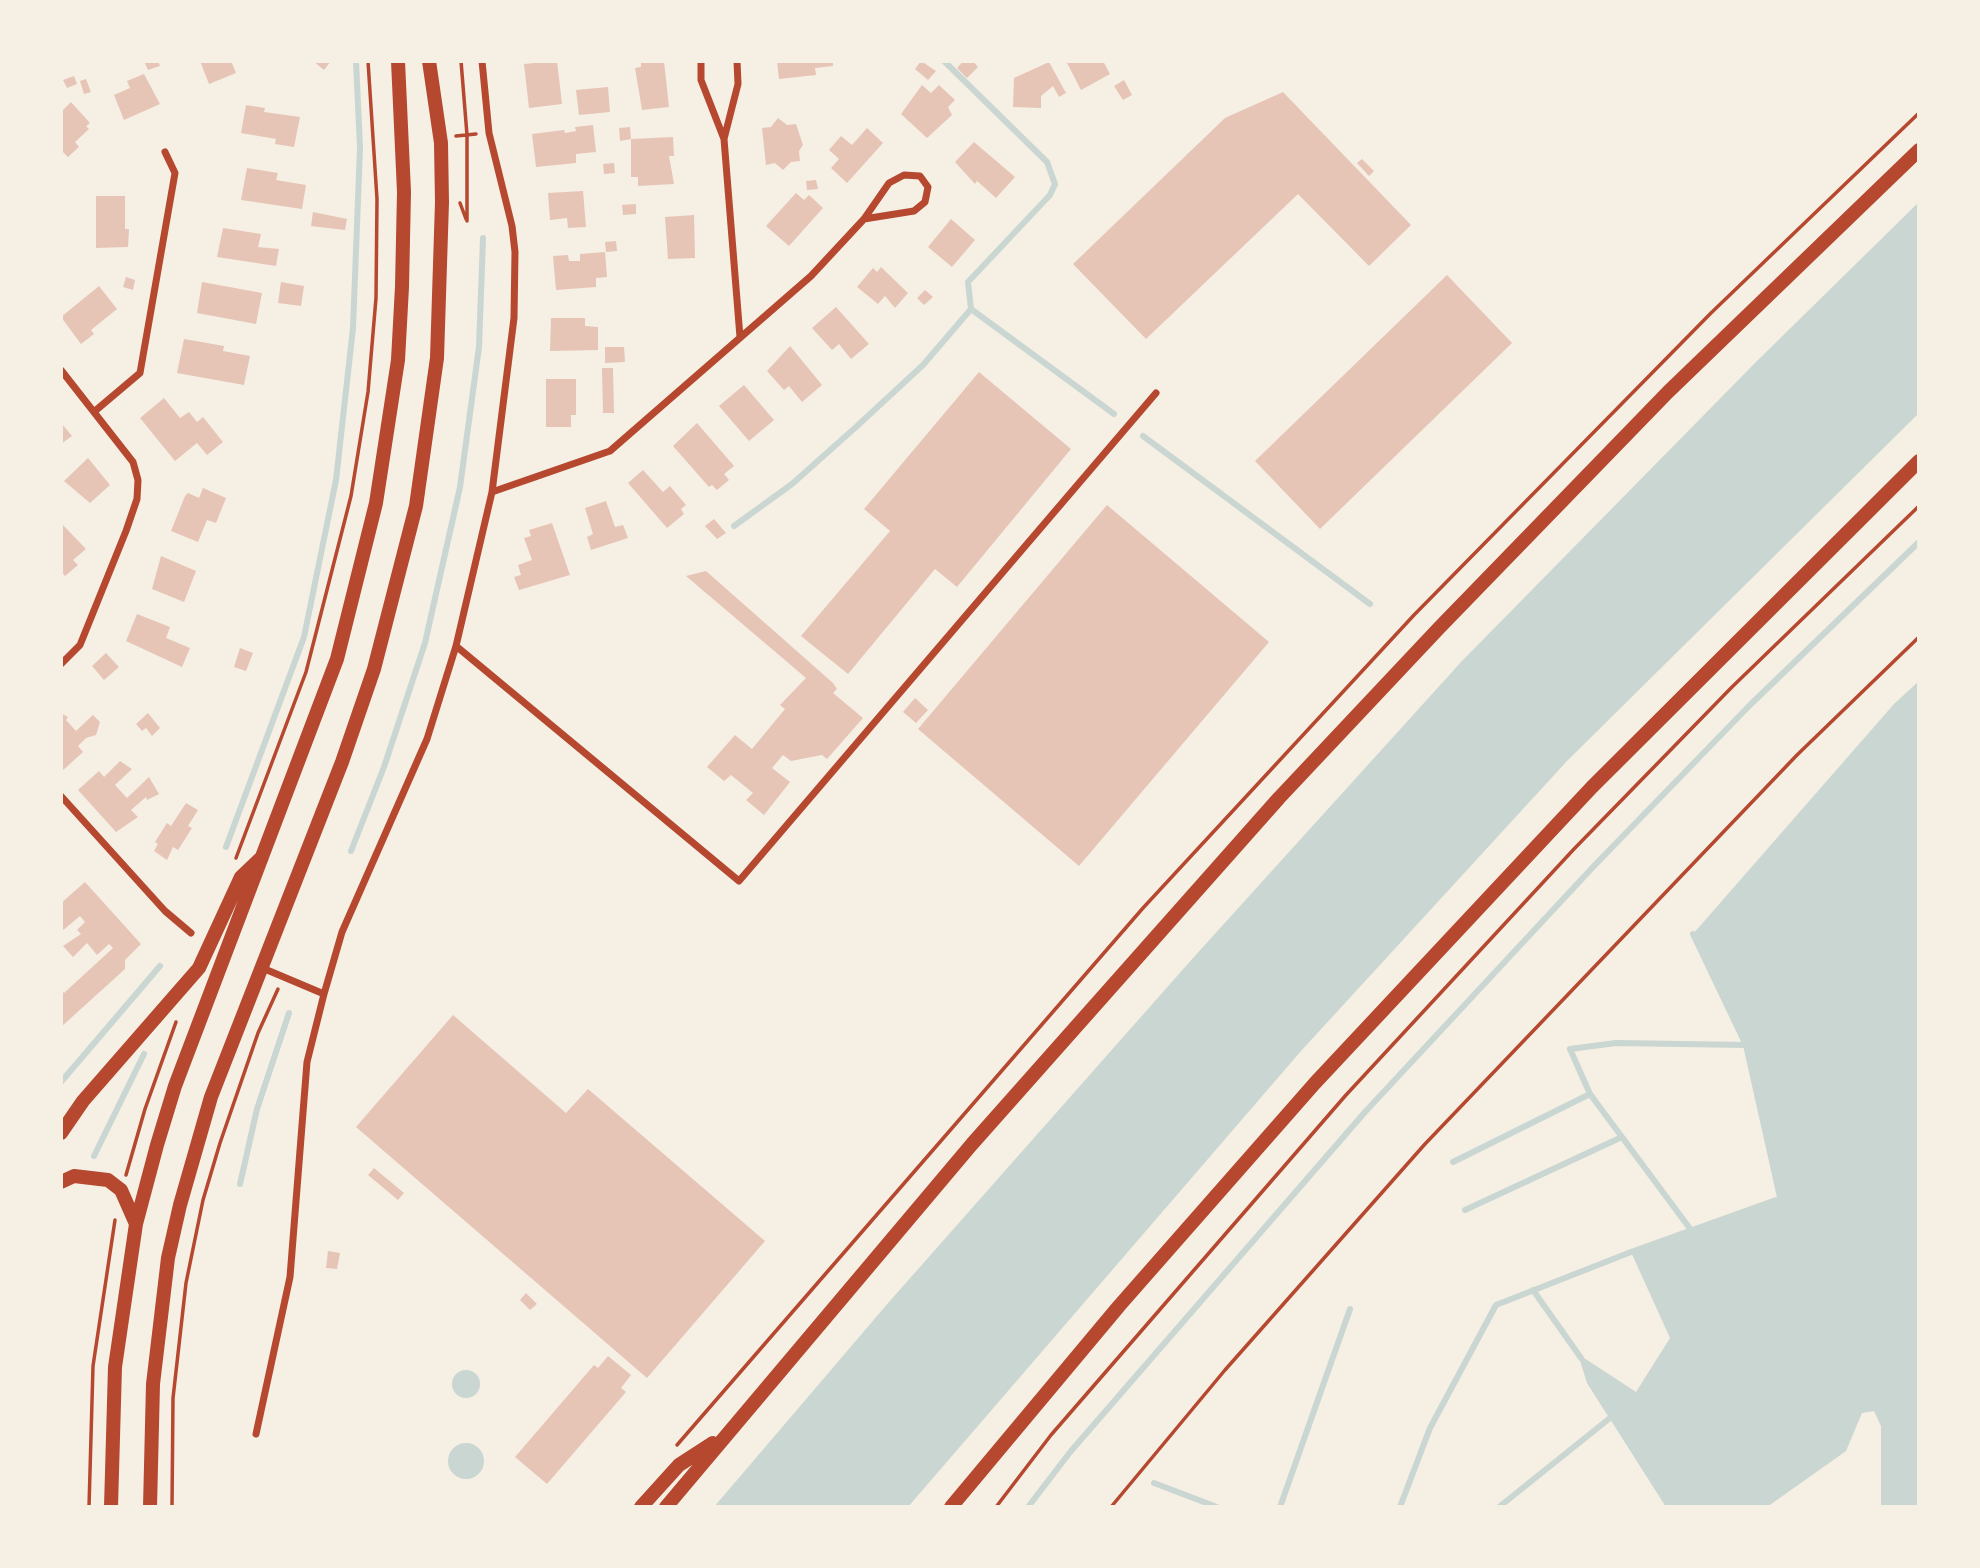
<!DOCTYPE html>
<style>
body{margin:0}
#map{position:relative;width:1980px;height:1568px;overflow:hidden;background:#f6efe4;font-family:"Fira Sans",sans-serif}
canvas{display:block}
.frame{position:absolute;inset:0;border:63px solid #f6efe4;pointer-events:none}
</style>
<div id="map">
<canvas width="1980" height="1568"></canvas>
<div class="frame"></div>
</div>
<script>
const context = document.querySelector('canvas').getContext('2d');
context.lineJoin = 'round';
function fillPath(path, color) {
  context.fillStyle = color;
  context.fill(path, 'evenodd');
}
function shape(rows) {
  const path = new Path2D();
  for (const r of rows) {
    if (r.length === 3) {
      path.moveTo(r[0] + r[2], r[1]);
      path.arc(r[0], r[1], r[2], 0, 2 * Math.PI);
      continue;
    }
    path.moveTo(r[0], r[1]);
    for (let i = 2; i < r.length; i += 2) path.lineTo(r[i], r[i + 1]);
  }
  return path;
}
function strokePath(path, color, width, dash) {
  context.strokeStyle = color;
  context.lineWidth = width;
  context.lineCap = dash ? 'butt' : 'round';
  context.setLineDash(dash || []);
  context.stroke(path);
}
const water = shape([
 [1919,202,1919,413,1567,761,1301,1051,908,1507,714,1507,889,1302,1193,958,1462,661,1756,362],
 [1919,681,1919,1507,1881,1507,1881,1426,1874,1411,1862,1413,1846,1451,1767,1507,1666,1507,1587,1383,1578,1354,1636,1392,1670,1338,1631,1252,1780,1198,1746,1045,1693,934,1894,704],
 [466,1384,14],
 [466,1461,18]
]);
const stream = shape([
 [944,61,1047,162,1055,184,1050,195,968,282,971,309],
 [1143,436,1370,604],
 [734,526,792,484,856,427,923,365,971,309,1114,414],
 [226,847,304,637,336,480,353,328,360,148,356,61],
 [351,851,384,767,425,643,460,487,479,347,483,238],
 [1693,934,1746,1045,1782,1206],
 [61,1082,160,966],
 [94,1156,144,1054],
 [1453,1162,1590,1094],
 [240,1184,257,1109,289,1013],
 [1465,1210,1622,1137],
 [1691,1230,1590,1094,1570,1049,1616,1043,1746,1045],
 [1533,1290,1581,1358],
 [1154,1483,1217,1507],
 [1028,1507,1071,1451,1365,1112,1593,867,1750,705,1919,542],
 [1280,1507,1350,1309],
 [1400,1507,1430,1428,1496,1305,1631,1252,1776,1200],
 [1499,1507,1615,1414]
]);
const building = shape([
 [144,61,158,61,160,66,148,70],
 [200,61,231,61,236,73,209,84],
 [313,61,331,61,324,70],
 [557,61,562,104,529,108,524,64],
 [664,61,669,107,642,110,635,68,641,67,641,62],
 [777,61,833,61,833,66,815,68,816,75,779,79],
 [921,61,936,71,928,80,915,69],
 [963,61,973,61,978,67,967,78,957,68],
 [1066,61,1103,61,1110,74,1081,90],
 [1049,62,1066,93,1059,97,1053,86,1041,96,1041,108,1013,107,1014,78],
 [144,74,160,104,124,120,114,95,130,88,127,81],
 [74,76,77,84,67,88,63,80],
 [86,79,91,92,84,94,80,81],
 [1124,80,1132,95,1123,100,1114,86],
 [922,85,931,93,939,85,955,100,948,107,952,115,927,138,901,114],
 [608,87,610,112,579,115,576,90],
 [1283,92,1411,225,1369,266,1298,194,1146,339,1073,264,1225,118],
 [71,102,90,123,86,126,89,129,75,142,79,147,68,157,61,150,61,112],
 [246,105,265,108,264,112,300,117,294,147,275,144,276,139,241,133],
 [778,118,787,125,796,124,803,145,799,151,800,161,791,162,783,170,775,163,766,165,762,128,771,127],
 [593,125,596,152,576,154,576,163,536,167,532,134,564,130,565,133,576,131,575,127],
 [630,127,631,139,620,141,619,128],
 [867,128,883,143,847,183,831,168,839,159,829,150,841,136,852,145],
 [673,137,674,156,669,156,674,184,638,186,638,177,631,177,631,139],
 [974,142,1015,177,996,198,977,181,975,184,955,162],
 [1362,159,1374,171,1369,176,1357,163],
 [614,163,615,173,604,174,603,164],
 [247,168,278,173,276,180,306,185,302,209,241,200],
 [816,180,818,189,807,190,806,181],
 [583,191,586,227,568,228,567,218,550,220,548,193],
 [796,193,804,200,809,195,823,208,789,246,766,226],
 [96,196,125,196,125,229,129,229,128,247,96,248],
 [636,204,636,214,623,215,622,205],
 [313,212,347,219,345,230,311,226],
 [694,215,695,258,668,259,665,217],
 [951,219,975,240,952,267,928,247],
 [223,228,261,234,258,247,279,249,276,266,217,257],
 [616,241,617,251,606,252,605,242],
 [605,252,607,277,596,278,596,287,556,290,553,256,568,255,569,261,580,261,580,254],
 [881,267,908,293,895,308,885,296,878,304,857,287,873,268,877,272],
 [1447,275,1512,343,1320,529,1255,461],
 [126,277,135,280,133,290,123,287],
 [202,282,262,293,256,324,197,313],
 [281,282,304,286,301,306,278,303],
 [99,286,117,309,91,330,94,334,81,344,61,317],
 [925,290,933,297,924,305,917,298],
 [836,307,869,344,851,359,839,344,832,350,812,328],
 [551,318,585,318,585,326,598,327,598,350,550,351],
 [184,339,224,346,223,351,250,356,244,385,177,373],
 [790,346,822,385,802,402,789,386,784,390,767,371],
 [605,347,624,347,625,362,605,363],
 [602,368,613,368,614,413,603,413],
 [979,372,1071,449,957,587,935,569,848,674,801,636,890,531,864,509],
 [546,379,576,379,576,415,571,415,571,427,546,427],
 [744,385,774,420,749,441,719,406],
 [164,398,180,418,189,412,197,422,203,417,223,442,207,455,197,443,175,461,140,418],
 [61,423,72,436,61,444],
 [697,423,734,466,724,474,729,480,717,490,712,485,709,487,673,446],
 [88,458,110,485,90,503,64,481],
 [643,470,663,492,670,486,686,505,681,509,684,514,667,528,628,483],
 [203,488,226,498,216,523,207,520,198,542,171,531,185,496,188,493,199,498],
 [606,501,615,527,623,525,628,538,591,550,587,537,593,534,585,508],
 [1107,505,1269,642,1079,866,918,729],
 [714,519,726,533,717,539,705,526],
 [552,523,570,575,519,590,514,577,521,575,518,565,532,560,524,538,531,536,529,530],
 [63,525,86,549,73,560,78,565,65,576,61,571],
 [161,556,196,571,184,602,152,589],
 [706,571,833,683,837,689,833,693,863,718,827,759,822,755,791,761,783,755,772,768,790,782,764,815,746,800,753,793,731,775,724,781,707,767,735,735,752,749,785,709,780,705,806,678,686,576],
 [137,614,170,627,166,638,190,648,182,667,126,641],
 [240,648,253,653,246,671,234,667],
 [106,653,119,667,104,680,92,666],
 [915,698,928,710,916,723,903,712],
 [61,713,68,717,66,720,76,731,93,715,100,722,96,735,86,738,78,746,83,752,61,772],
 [148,713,160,728,152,736,146,728,142,731,136,724],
 [120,761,132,769,115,785,127,798,149,777,159,794,147,800,146,797,131,810,138,817,116,832,78,790,99,771,104,777],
 [186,803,198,810,188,826,192,828,178,850,173,847,167,860,154,851,158,844,155,842,167,823,171,826],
 [85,882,141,944,125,960,125,969,61,1027,61,989,64,993,113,948,109,944,97,955,87,943,73,957,63,946,81,934,77,930,85,922,80,916,61,932,61,903],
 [453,1015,566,1113,588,1089,765,1241,647,1378,356,1127],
 [374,1168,404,1193,398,1200,368,1175],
 [328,1251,340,1253,337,1269,326,1268],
 [526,1293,537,1304,530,1310,520,1300],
 [608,1356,631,1375,621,1388,626,1392,547,1484,515,1457,594,1365,598,1368]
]);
const path = shape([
 [461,61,467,135,467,221],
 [456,136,476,134],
 [460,203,466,219],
 [236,858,306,672,351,496,368,392,376,298,377,199,368,61],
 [126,1175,145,1109,176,1022],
 [677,1445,1143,908,1414,615,1711,313,1919,113],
 [89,1507,93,1366,115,1220],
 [172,1507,173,1398,186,1283,203,1200,220,1143,258,1033,278,989],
 [996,1507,1051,1435,1346,1095,1574,849,1732,687,1919,506],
 [1111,1507,1225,1370,1425,1144,1797,755,1919,637]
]);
const minor = shape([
 [701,61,701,80,724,139],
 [737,61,738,84,724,139,740,337],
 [61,370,133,462,138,480,137,499,126,531,80,645,61,664],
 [95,411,140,373,175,173,165,152],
 [492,492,610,451,811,276,864,219,914,211,925,202,928,187,920,176,904,175,889,183,864,219],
 [456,646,739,881,1156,393],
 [61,796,165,911,191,933],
 [260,967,324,994],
 [256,1434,290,1277,307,1062,324,994,342,932,427,739,456,646,492,492,514,318,515,252,512,226,489,133,482,61]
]);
const trunk = shape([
 [61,1133,83,1101,199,968,241,877,262,857],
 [61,1182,74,1176,108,1180,121,1190,136,1224],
 [111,1507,115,1367,136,1224,157,1145,175,1086,337,659,376,503,398,360,402,287,404,192,398,61],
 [150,1507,153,1384,168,1258,180,1205,211,1097,342,762,374,669,416,506,437,358,442,202,441,143,429,61],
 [641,1507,679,1465,713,1443],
 [666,1507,972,1144,1279,798,1439,628,1668,392,1919,150],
 [951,1507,1119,1306,1315,1083,1592,787,1919,461]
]);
fillPath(water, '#c9d6d2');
strokePath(stream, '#c9d6d2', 6);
fillPath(building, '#e6c5b7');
strokePath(path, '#b5482f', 3.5);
strokePath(minor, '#b5482f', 7);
strokePath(trunk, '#b5482f', 14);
</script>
